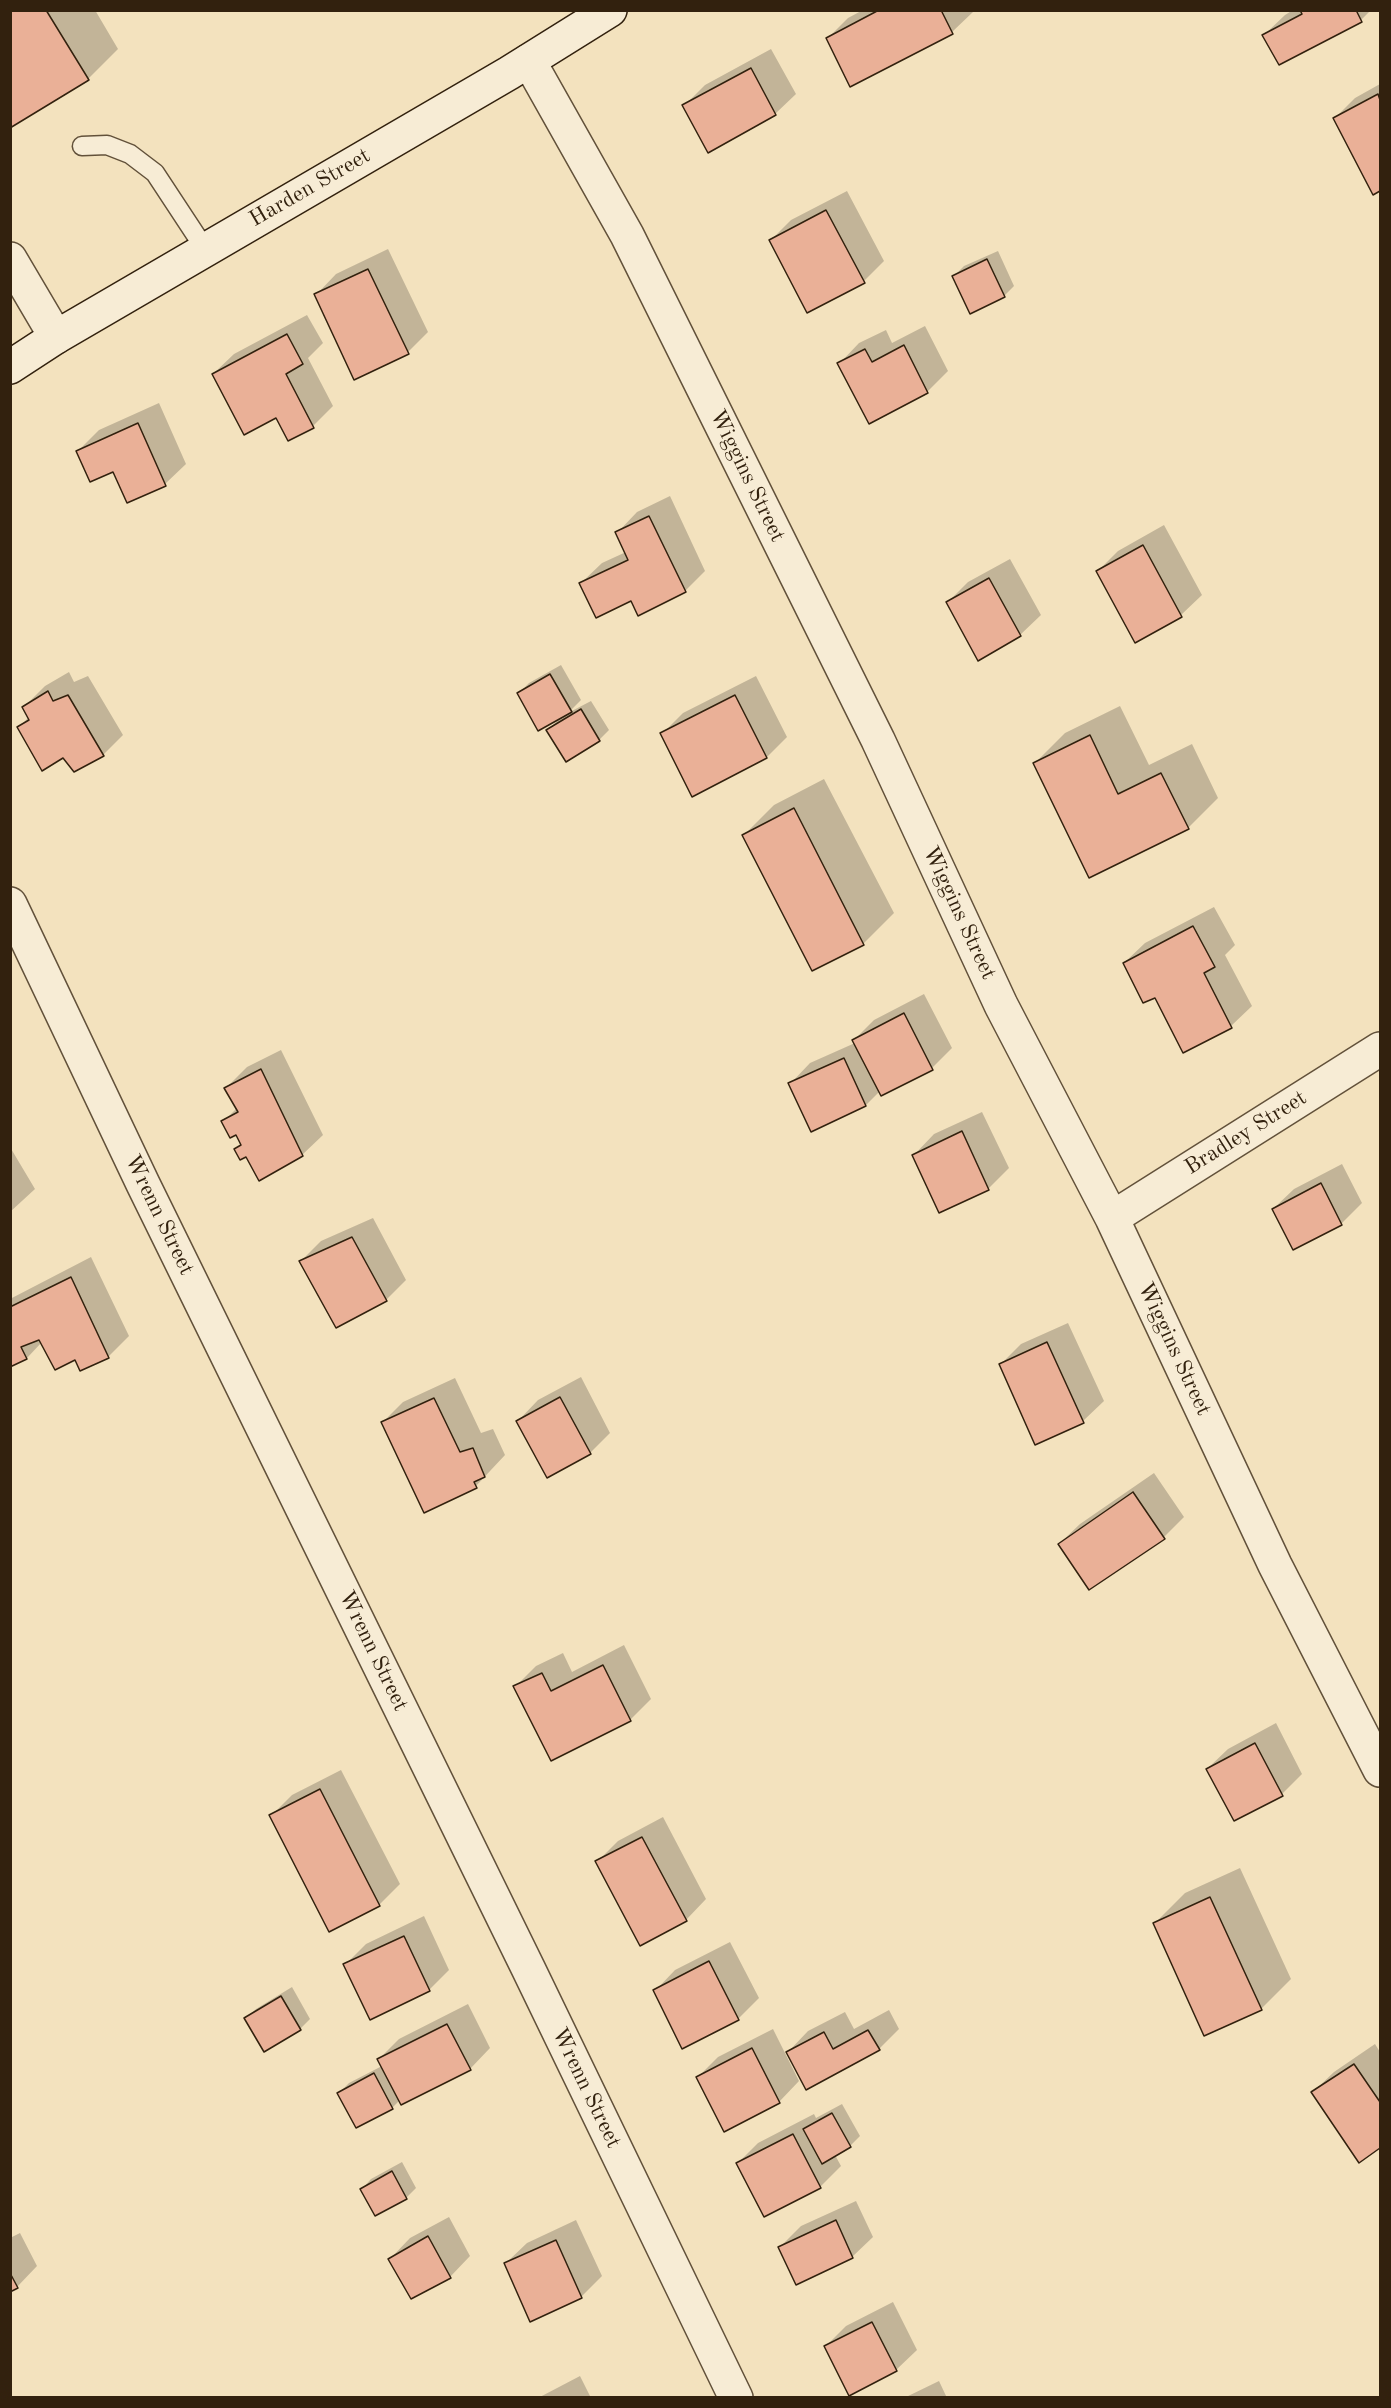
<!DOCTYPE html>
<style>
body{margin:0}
#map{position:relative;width:1391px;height:2408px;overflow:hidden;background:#f3e2be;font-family:"Old Standard TT",serif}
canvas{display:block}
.frame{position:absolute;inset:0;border:12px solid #32210e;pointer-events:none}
</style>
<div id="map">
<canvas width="1391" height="2408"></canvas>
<div class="frame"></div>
</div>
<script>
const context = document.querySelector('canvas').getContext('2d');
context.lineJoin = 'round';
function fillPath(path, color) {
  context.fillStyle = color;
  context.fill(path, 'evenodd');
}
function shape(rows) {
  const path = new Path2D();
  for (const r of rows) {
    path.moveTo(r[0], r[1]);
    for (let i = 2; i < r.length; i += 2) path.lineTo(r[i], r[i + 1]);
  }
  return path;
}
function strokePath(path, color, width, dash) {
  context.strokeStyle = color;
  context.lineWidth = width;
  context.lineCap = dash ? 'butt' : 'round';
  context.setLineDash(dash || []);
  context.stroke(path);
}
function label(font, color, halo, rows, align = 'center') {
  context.font = font + ' "Old Standard TT",serif';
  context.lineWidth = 4.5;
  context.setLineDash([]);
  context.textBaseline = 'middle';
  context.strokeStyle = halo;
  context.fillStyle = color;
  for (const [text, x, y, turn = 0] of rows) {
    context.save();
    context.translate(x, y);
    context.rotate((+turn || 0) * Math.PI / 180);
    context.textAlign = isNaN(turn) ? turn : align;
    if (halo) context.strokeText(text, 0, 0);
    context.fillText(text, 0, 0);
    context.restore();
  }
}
const shadow = shape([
 [10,10,95,10,118,49,88,79],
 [863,10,972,10,973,12,952,32,827,39,848,18],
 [1293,10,1371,10,1361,20,1279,63,1264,35,1285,15],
 [771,49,796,94,775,114,684,106,705,85],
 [1380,84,1380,189,1373,193,1335,118,1355,98],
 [847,191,884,261,864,281,771,240,791,220],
 [388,249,428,332,408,352,316,295,336,274],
 [998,251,1014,286,1004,296,954,276,964,266],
 [307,315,323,343,308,358,333,406,313,426,276,416,213,374,234,354],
 [925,326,948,371,927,392,870,422,839,364,859,343,886,330,892,343],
 [159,403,186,464,165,484,78,451,99,430],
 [670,496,705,571,685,591,632,600,581,583,602,563,626,552,617,533,637,512],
 [1164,525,1202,595,1181,615,1136,641,1098,571,1118,551],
 [1010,559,1041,615,1020,635,948,602,968,582],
 [561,665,581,700,568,713,591,701,609,730,599,740,548,730,562,716,519,693,529,683],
 [69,672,74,682,88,676,123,735,103,755,64,756,19,727,29,717,24,707,45,686],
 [756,676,787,737,767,757,662,734,683,713],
 [1120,706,1149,765,1192,744,1218,798,1188,828,1035,763,1065,733],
 [824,779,894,913,864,943,813,969,744,835,774,805],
 [1214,907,1235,945,1225,955,1252,1006,1231,1026,1184,1051,1155,996,1124,963,1145,943],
 [924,994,952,1048,932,1068,880,1091,866,1105,790,1084,810,1063,855,1043,853,1041,874,1020],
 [281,1050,323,1135,302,1155,247,1155,236,1150,242,1144,237,1133,223,1122,237,1108,226,1088,247,1067],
 [982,1112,1009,1168,988,1189,914,1155,934,1134],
 [10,1147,35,1189,10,1212],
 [1342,1164,1362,1203,1341,1224,1273,1209,1294,1189],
 [373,1218,406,1280,386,1300,301,1261,321,1241],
 [91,1257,129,1336,108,1357,75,1358,42,1342,27,1358,10,1365,10,1299],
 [1068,1323,1104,1401,1083,1421,1001,1364,1021,1344],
 [581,1377,610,1433,590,1453,518,1421,538,1400],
 [455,1378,481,1433,493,1429,505,1455,476,1486,425,1511,383,1422,403,1402],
 [1154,1473,1184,1517,1164,1537,1059,1544,1080,1524],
 [624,1645,651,1699,630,1720,552,1759,515,1687,536,1666,563,1653,572,1672],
 [1276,1723,1302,1774,1282,1794,1207,1769,1228,1749],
 [341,1770,400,1884,379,1905,271,1816,292,1795],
 [663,1817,706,1899,686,1920,597,1862,618,1841],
 [1240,1868,1291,1979,1261,2009,1155,1923,1185,1893],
 [424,1916,449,1970,429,1990,345,1965,366,1944],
 [730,1942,759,1998,738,2019,683,2046,655,1991,675,1970],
 [292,1987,310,2019,300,2029,264,2050,246,2018,256,2009],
 [468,2004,490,2048,470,2069,400,2100,392,2108,339,2093,349,2083,382,2066,379,2059,399,2039],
 [889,2010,899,2029,879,2049,788,2052,808,2031,845,2012,854,2029],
 [773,2029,799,2081,779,2102,698,2077,718,2057],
 [1375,2044,1380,2052,1380,2146,1359,2161,1313,2092,1334,2072],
 [842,2104,860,2136,850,2146,835,2155,841,2166,820,2187,738,2163,758,2143,814,2114,816,2118],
 [402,2162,416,2188,406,2198,362,2189,371,2179],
 [856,2201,873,2237,852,2257,780,2247,801,2226],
 [449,2217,470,2256,450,2277,390,2259,410,2238],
 [576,2220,602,2276,581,2297,531,2320,506,2263,527,2243],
 [20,2233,37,2266,17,2287,10,2290,10,2238],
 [893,2302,917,2350,896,2370,826,2346,846,2326],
 [580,2376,591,2398,538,2398],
 [939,2381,947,2398,904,2398]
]);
const building = shape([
 [10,10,46,10,89,80,10,128,10,10],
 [879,10,941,10,953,34,850,87,826,38,879,10],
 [1300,10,1356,10,1362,22,1279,65,1262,35,1302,14,1300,10],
 [751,68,776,115,708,153,682,105,751,68],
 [1378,94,1380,100,1380,191,1373,195,1333,118,1378,94],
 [826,210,865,283,807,313,769,240,826,210],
 [987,259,1005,297,970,314,952,276,987,259],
 [368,269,409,354,354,380,314,294,368,269],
 [287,334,303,364,286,374,314,428,288,441,276,418,244,435,212,374,287,334],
 [904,345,928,393,869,424,837,363,865,349,872,362,904,345],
 [138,423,166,486,127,503,113,472,90,482,76,451,138,423],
 [649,516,686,592,638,616,631,601,596,618,579,583,628,560,615,532,649,516],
 [1143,545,1182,617,1135,643,1096,571,1143,545],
 [989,578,1021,636,978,661,946,602,989,578],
 [550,674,572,712,538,731,517,693,550,674],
 [48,691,53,701,68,695,104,756,74,772,63,758,42,771,17,727,29,720,22,707,48,691],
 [735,695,767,758,692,797,660,733,735,695],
 [581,709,600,741,566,762,546,730,581,709],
 [1090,735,1118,794,1161,773,1189,829,1089,878,1033,763,1090,735],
 [794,808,864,945,812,971,742,835,794,808],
 [1193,926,1215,967,1204,973,1232,1028,1183,1053,1155,998,1143,1003,1123,963,1193,926],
 [904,1013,933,1070,881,1096,852,1040,904,1013],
 [844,1058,866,1106,811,1132,788,1083,844,1058],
 [261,1069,303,1156,259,1181,246,1157,240,1160,234,1149,241,1145,236,1135,230,1138,221,1121,238,1112,224,1088,261,1069],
 [962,1131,989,1190,939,1213,912,1155,962,1131],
 [1321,1183,1342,1225,1293,1250,1272,1209,1321,1183],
 [352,1237,387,1301,336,1328,299,1261,352,1237],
 [71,1277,109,1358,80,1371,75,1360,55,1370,39,1340,21,1347,27,1359,10,1367,10,1307,71,1277],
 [1047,1342,1084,1423,1035,1445,999,1364,1047,1342],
 [560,1397,591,1454,547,1478,516,1421,560,1397],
 [434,1398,460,1452,473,1448,485,1477,474,1482,477,1488,424,1513,381,1422,434,1398],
 [1133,1492,1165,1539,1089,1590,1058,1544,1133,1492],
 [603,1665,631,1721,551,1761,513,1686,542,1673,551,1691,603,1665],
 [1255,1743,1283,1796,1234,1821,1206,1769,1255,1743],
 [320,1789,380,1906,329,1932,269,1815,320,1789],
 [642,1837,687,1921,640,1946,595,1861,642,1837],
 [1210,1897,1262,2010,1204,2036,1153,1923,1210,1897],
 [404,1936,430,1991,370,2020,343,1964,404,1936],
 [709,1961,739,2020,682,2049,653,1990,709,1961],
 [281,1996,301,2030,264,2052,244,2018,281,1996],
 [447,2024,471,2070,401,2105,377,2059,447,2024],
 [868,2030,880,2050,806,2090,786,2052,824,2032,833,2049,868,2030],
 [752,2048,780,2103,724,2132,696,2077,752,2048],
 [1354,2064,1380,2102,1380,2148,1359,2163,1311,2092,1354,2064],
 [374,2073,393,2109,356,2128,337,2093,374,2073],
 [832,2113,851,2147,822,2164,803,2129,832,2113],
 [793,2134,821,2188,764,2217,736,2163,793,2134],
 [392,2171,407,2199,375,2216,360,2189,392,2171],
 [836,2220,853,2258,796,2285,778,2247,836,2220],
 [428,2236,451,2278,411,2299,388,2259,428,2236],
 [556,2240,582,2298,530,2322,504,2263,556,2240],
 [10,2273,18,2288,10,2292,10,2273],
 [872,2322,897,2371,849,2396,824,2346,872,2322]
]);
const lane = shape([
 [82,146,107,145,130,154,155,173,205,249]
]);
const street = shape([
 [529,61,627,235,878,740,1001,1005,1112,1218,1275,1565,1380,1770],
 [10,259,56,337],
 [10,904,143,1184,528,1968,736,2398],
 [1112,1218,1380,1049]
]);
const secondary = shape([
 [10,367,56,337,509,73,610,10]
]);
const streetNames = [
 ["Harden Street",310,188,-30],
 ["Wiggins Street",747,476,64],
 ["Wiggins Street",959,913,65],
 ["Bradley Street",1246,1133,-32],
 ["Wrenn Street",159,1215,64],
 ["Wiggins Street",1174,1349,65],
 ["Wrenn Street",373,1651,64],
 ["Wrenn Street",586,2088,64]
];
fillPath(shadow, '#0003');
fillPath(building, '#eab097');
strokePath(building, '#32210e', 1.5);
strokePath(lane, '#62513a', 21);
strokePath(street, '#62513a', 36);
strokePath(secondary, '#32210e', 36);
strokePath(lane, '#f7ecd5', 18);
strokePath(street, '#f7ecd5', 33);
strokePath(secondary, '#f7ecd5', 33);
label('22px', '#32210e', '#f7ecd5', streetNames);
</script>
